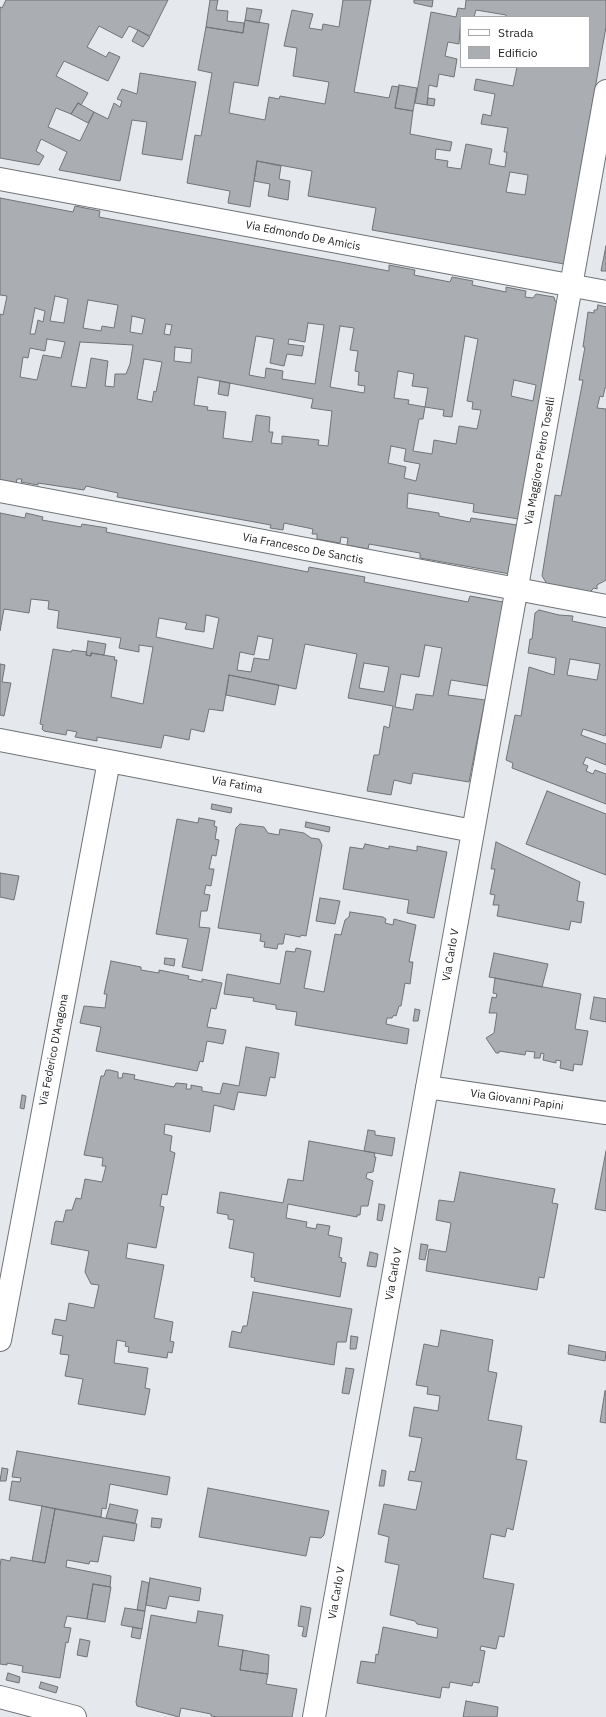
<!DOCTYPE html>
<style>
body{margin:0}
#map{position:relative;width:606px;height:1717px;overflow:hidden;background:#e5e9ed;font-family:"IBM Plex Sans",sans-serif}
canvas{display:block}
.legend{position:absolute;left:460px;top:16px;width:130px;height:52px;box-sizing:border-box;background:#fff;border:1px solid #a6a7a7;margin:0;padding:5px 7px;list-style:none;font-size:12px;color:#202223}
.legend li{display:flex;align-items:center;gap:8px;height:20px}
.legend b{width:20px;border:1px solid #a6a7a7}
</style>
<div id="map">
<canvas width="606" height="1717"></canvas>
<ul class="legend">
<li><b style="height:5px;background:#fff"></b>Strada</li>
<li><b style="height:11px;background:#aaadb1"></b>Edificio</li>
</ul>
</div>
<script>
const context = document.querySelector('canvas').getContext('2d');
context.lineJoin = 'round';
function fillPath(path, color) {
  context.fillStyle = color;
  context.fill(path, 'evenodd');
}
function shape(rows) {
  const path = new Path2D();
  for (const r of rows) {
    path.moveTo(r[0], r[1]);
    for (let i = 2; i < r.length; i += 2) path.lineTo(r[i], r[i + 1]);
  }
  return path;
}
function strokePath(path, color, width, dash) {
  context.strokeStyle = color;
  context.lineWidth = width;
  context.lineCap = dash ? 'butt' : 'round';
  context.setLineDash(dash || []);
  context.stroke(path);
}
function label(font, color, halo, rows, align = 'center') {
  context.font = font + ' "IBM Plex Sans",sans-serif';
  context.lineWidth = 3.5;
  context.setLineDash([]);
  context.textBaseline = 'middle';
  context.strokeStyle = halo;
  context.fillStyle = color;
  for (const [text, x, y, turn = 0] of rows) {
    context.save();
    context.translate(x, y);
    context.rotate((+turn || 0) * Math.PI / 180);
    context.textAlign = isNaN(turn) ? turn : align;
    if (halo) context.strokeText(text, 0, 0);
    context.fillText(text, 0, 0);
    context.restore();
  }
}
const building = shape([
 [6,0,168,0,150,36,129,26,122,38,99,26,87,47,106,57,109,52,120,57,108,81,64,61,56,76,88,93,81,105,78,103,71,114,56,108,48,127,80,141,94,112,108,119,114,103,120,107,122,101,117,99,122,89,137,94,140,73,196,82,182,160,142,154,147,122,132,120,120,181,59,170,67,152,41,139,36,151,44,156,39,165,0,158,0,7,2,8,6,0],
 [210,0,218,0,216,10,228,11,227,21,244,23,243,33,206,27,210,0],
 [343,0,371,0,354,92,389,98,392,86,399,87,395,108,413,111,410,134,452,142,450,151,436,149,435,159,448,161,447,167,461,169,466,144,492,149,489,164,505,167,507,152,504,152,508,128,481,124,483,114,491,116,495,94,474,90,476,79,513,86,517,67,589,67,589,17,506,17,506,15,476,10,474,17,461,17,459,44,448,42,445,56,457,59,454,77,439,74,437,87,429,85,427,105,415,103,431,12,456,17,458,8,465,9,466,0,606,0,606,27,578,184,583,184,564,264,372,230,376,208,308,196,312,171,257,161,250,207,228,203,230,191,187,183,195,135,201,136,212,73,198,70,206,27,243,33,245,20,269,24,258,86,234,82,229,113,265,120,269,97,279,99,280,96,325,104,329,82,293,76,297,48,284,46,292,10,313,14,309,28,322,30,323,24,339,27,343,0],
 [510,172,528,175,525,195,506,192,510,172],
 [414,0,433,0,432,7,414,3,414,0],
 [247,8,262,10,259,23,245,20,247,8],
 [138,30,150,37,143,47,132,41,138,30],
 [399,85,417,88,413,111,395,108,399,85],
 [428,98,435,99,434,106,427,105,428,98],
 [78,103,94,112,88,123,71,114,78,103],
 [257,161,281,166,279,179,290,181,288,200,268,196,270,184,254,181,257,161],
 [0,198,73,212,75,206,100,211,99,217,389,271,389,265,415,270,414,275,450,282,452,277,473,281,472,285,506,292,506,287,526,291,525,297,533,298,536,294,554,297,555,301,558,302,539,402,519,519,473,512,474,504,408,493,407,508,439,513,439,516,470,522,471,518,517,525,510,574,420,558,420,553,369,544,368,549,347,545,348,538,341,537,340,543,317,539,317,534,312,534,313,529,284,523,283,530,270,528,271,525,117,497,118,493,86,486,84,490,38,483,38,485,21,482,22,479,17,479,16,484,0,481,0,314,3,315,7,296,0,295,0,198],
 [55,296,68,299,64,323,50,321,55,296],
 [88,300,118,305,114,328,102,326,101,331,83,328,88,300],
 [35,308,45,311,43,322,38,320,35,334,30,334,35,308],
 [132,316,145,319,142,334,130,332,132,316],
 [308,323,324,325,315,384,282,379,283,371,266,368,265,378,249,375,256,336,274,339,270,363,284,366,287,354,302,356,304,346,288,344,289,339,305,342,308,323],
 [166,324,172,325,170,335,164,334,166,324],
 [340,326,354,328,350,350,358,351,355,371,359,372,358,385,365,386,364,393,330,387,340,326],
 [465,336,478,339,467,401,473,402,472,409,481,410,477,429,459,426,456,444,434,440,432,454,413,451,419,419,423,419,425,407,444,410,443,416,452,417,465,336],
 [47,339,65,342,61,358,43,355,37,380,20,377,23,357,28,358,30,348,45,351,47,339],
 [80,342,133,345,130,364,126,374,115,374,114,387,105,386,108,361,91,358,86,388,71,386,80,342],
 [175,347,192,349,191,363,174,361,175,347],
 [144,359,162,362,156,392,154,391,152,402,137,399,144,359],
 [398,371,414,374,412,386,428,388,425,407,408,404,409,400,394,398,398,371],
 [198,377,313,399,311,408,332,411,328,446,318,445,319,440,282,436,282,444,271,443,273,432,269,432,270,417,256,415,252,442,223,438,226,412,207,410,208,407,194,405,198,377],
 [514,380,536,385,533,401,511,396,514,380],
 [391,446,406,449,404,461,420,464,416,481,404,478,406,467,388,463,391,446],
 [606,246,606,271,601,271,606,246],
 [598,305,606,307,606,388,605,388,603,397,600,396,597,408,606,409,606,580,597,585,597,589,594,588,590,592,547,584,542,576,555,495,561,496,583,380,579,380,585,347,583,347,588,312,594,313,594,310,597,310,598,305],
 [220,381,230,383,228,396,218,394,220,381],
 [0,513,25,518,26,513,43,517,42,520,81,527,82,524,107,528,106,532,308,572,309,567,365,577,364,582,463,601,468,602,470,596,503,602,492,683,488,682,488,686,451,680,448,695,485,700,469,782,413,773,411,784,394,780,391,795,367,791,374,755,379,755,384,726,389,728,393,706,348,698,357,654,305,644,296,689,229,675,223,711,209,709,204,732,191,729,189,740,164,735,161,748,97,737,97,741,75,737,77,732,67,730,66,735,44,731,42,729,43,725,40,724,53,649,71,652,72,650,87,652,86,655,91,656,91,653,115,657,114,660,117,660,111,697,143,704,153,647,139,645,139,652,119,648,121,638,57,628,59,611,48,609,49,601,31,599,29,613,4,609,0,631,0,513],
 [206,615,219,618,213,649,156,637,159,618,187,623,185,629,204,632,206,615],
 [258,636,273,639,269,660,254,658,251,672,237,670,240,652,254,655,258,636],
 [425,645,442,648,433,696,416,694,413,710,395,707,401,674,419,677,425,645],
 [364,663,389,667,384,692,359,688,364,663],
 [539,610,559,615,573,616,572,621,606,628,606,732,605,736,583,729,581,735,606,744,606,765,586,757,583,764,588,766,586,771,593,774,595,770,606,774,606,804,512,768,513,763,506,760,515,715,521,716,529,667,554,675,556,658,528,653,530,639,532,639,535,613,539,610],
 [570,659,600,664,597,680,567,675,570,659],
 [88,641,106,644,104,655,91,653,91,656,86,655,88,641],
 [0,664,5,665,2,682,11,683,4,716,0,715,0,664],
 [229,675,279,685,275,705,226,695,229,675],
 [547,791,606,814,606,875,526,844,547,791],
 [212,804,232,808,231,813,211,809,212,804],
 [199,818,215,821,214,826,217,827,215,839,219,840,216,856,212,855,209,869,214,869,211,886,206,885,204,894,210,895,207,911,201,911,199,927,210,928,202,971,182,967,188,939,156,934,177,819,198,823,199,818],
 [306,822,330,827,329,832,305,827,306,822],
 [240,824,264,827,268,833,279,835,280,829,304,833,311,838,319,839,322,845,306,936,301,935,300,937,285,934,283,944,278,944,277,949,264,947,265,942,260,941,261,934,218,928,236,828,240,824],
 [496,842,580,882,577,901,584,902,581,923,571,921,569,930,497,916,499,905,493,905,495,895,490,894,495,869,491,869,496,842],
 [365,844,389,849,389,846,417,851,417,846,447,852,434,918,407,913,409,900,343,889,350,847,363,849,365,844],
 [0,873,19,876,14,900,0,897,0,873],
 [320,898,340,901,335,924,316,921,320,898],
 [350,912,383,917,386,919,385,923,393,925,394,919,416,925,409,962,413,962,410,984,405,983,401,1006,399,1006,396,1016,394,1015,392,1018,387,1018,386,1024,409,1029,407,1044,295,1025,297,1012,276,1009,276,1005,253,1001,254,998,224,994,227,974,280,984,286,951,295,952,296,948,311,951,304,988,324,992,335,934,341,935,345,920,349,917,350,912],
 [494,953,548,964,542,987,489,977,494,953],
 [165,958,175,959,174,966,164,964,165,958],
 [111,961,141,967,141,970,159,973,159,970,189,976,188,979,202,982,202,979,222,983,216,1009,211,1008,207,1027,226,1030,223,1044,207,1041,203,1062,200,1061,197,1071,96,1051,101,1027,80,1023,84,1006,105,1008,107,994,104,994,111,961],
 [495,978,581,994,575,1029,588,1031,582,1065,574,1064,573,1071,560,1068,561,1061,556,1060,556,1063,543,1060,544,1054,541,1053,540,1058,534,1058,535,1052,526,1051,525,1055,499,1051,499,1053,496,1053,486,1038,494,1033,497,1013,489,1013,492,997,496,998,497,994,493,993,495,978],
 [594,997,606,999,606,1022,590,1019,594,997],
 [415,1009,420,1010,418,1021,413,1021,415,1009],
 [246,1047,279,1053,275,1078,270,1077,266,1096,238,1092,234,1110,214,1105,210,1132,165,1124,164,1134,172,1136,170,1151,175,1153,167,1195,162,1194,160,1206,164,1207,156,1248,128,1243,126,1258,164,1265,154,1318,173,1322,170,1341,174,1342,172,1353,168,1352,167,1358,128,1352,129,1347,125,1346,126,1342,117,1340,114,1363,148,1368,145,1388,150,1389,145,1415,78,1404,83,1379,65,1376,69,1355,60,1354,63,1336,52,1334,55,1319,66,1321,69,1303,94,1308,99,1285,91,1284,85,1272,89,1251,51,1244,55,1222,56,1221,63,1222,66,1210,72,1210,76,1198,81,1199,85,1179,102,1182,106,1166,102,1166,103,1158,84,1155,101,1076,104,1076,106,1070,110,1070,118,1072,118,1078,122,1078,123,1073,135,1075,134,1079,174,1087,176,1083,187,1084,186,1089,191,1089,191,1085,196,1086,202,1087,202,1091,220,1094,223,1083,239,1086,246,1047],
 [22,1095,26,1096,24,1109,20,1108,22,1095],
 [368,1130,375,1131,375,1135,395,1138,392,1156,364,1151,368,1130],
 [309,1141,375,1153,374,1157,376,1157,373,1172,367,1173,366,1178,373,1181,368,1206,361,1206,360,1215,357,1215,357,1217,288,1204,286,1218,307,1222,306,1227,316,1229,317,1224,330,1226,328,1235,342,1238,339,1257,342,1258,341,1262,346,1263,340,1297,254,1281,255,1278,251,1277,254,1253,229,1248,234,1220,228,1219,228,1215,217,1213,220,1192,283,1203,288,1179,303,1181,309,1141],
 [606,1151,606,1211,595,1209,606,1151],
 [460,1172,555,1189,552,1203,558,1204,544,1278,539,1277,537,1290,426,1271,429,1249,446,1252,451,1223,436,1220,439,1200,454,1202,460,1172],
 [379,1204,385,1205,382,1221,377,1220,379,1204],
 [421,1244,428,1245,425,1260,419,1259,421,1244],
 [370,1252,378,1254,376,1267,367,1266,370,1252],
 [253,1292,352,1309,346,1342,337,1342,334,1365,229,1347,232,1331,241,1333,243,1326,247,1326,253,1292],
 [441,1330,493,1340,488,1371,497,1373,488,1420,522,1426,516,1459,527,1461,513,1530,507,1528,505,1537,491,1534,483,1578,514,1584,504,1637,499,1636,496,1649,481,1646,480,1650,485,1651,479,1683,473,1682,472,1686,450,1682,449,1688,442,1687,440,1698,357,1683,361,1661,375,1663,376,1654,378,1655,383,1627,437,1638,438,1629,437,1628,417,1624,415,1621,390,1615,399,1565,385,1562,389,1537,378,1534,384,1504,416,1510,422,1482,408,1480,410,1471,415,1472,422,1438,409,1436,414,1407,438,1411,440,1396,427,1394,428,1387,416,1385,424,1344,438,1347,441,1330],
 [351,1336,358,1337,356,1349,350,1349,351,1336],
 [569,1345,606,1352,605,1361,568,1354,569,1345],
 [346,1368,354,1369,349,1394,342,1393,346,1368],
 [605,1391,606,1391,606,1423,600,1422,605,1391],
 [17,1451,170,1477,167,1495,110,1484,106,1509,102,1508,101,1517,9,1500,12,1481,20,1482,21,1478,12,1477,17,1451],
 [2,1468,8,1469,6,1481,0,1481,2,1468],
 [382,1470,386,1471,384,1486,379,1486,382,1470],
 [208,1488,329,1511,324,1535,321,1538,310,1537,306,1556,199,1537,208,1488],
 [110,1504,138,1510,135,1523,106,1518,110,1504],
 [42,1506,55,1509,45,1563,32,1561,42,1506],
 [55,1509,137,1524,134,1541,103,1536,98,1562,90,1561,89,1564,67,1560,66,1567,111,1576,110,1587,93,1584,87,1619,67,1616,64,1627,71,1628,68,1643,66,1642,60,1678,22,1672,23,1666,7,1663,7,1665,0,1664,0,1567,1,1559,10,1561,11,1557,45,1563,55,1509],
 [152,1518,162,1519,160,1528,151,1527,152,1518],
 [150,1578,201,1588,199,1601,169,1596,166,1609,146,1605,150,1578],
 [142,1581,149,1583,145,1611,137,1610,142,1581],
 [93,1584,111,1587,105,1622,87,1619,93,1584],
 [301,1606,311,1608,306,1637,302,1636,304,1627,298,1626,301,1606],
 [125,1608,145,1611,142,1629,121,1625,125,1608],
 [198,1611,223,1615,218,1646,243,1650,240,1670,268,1674,266,1684,297,1689,292,1717,218,1717,211,1716,211,1714,181,1708,179,1717,137,1706,136,1702,151,1615,196,1623,198,1611],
 [133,1627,142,1629,140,1639,131,1637,133,1627],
 [80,1639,90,1641,87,1657,77,1655,80,1639],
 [243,1650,269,1655,268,1674,240,1670,243,1650],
 [8,1673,20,1677,19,1683,6,1680,8,1673],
 [41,1682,58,1687,56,1693,39,1688,41,1682],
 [466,1701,498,1707,497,1717,463,1717,466,1701]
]);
const minor = shape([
 [0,179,606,292],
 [0,491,606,606],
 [0,740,473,831],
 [427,1087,606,1113],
 [0,1340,109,761],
 [0,1697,75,1717],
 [314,1717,606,91]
]);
const streetNames = [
 ["Via Edmondo De Amicis",303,236,11],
 ["Via Maggiore Pietro Toselli",540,461,-80],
 ["Via Francesco De Sanctis",303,549,11],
 ["Via Fatima",237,785,11],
 ["Via Carlo V",451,955,-80],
 ["Via Federico D'Aragona",54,1050,-79],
 ["Via Giovanni Papini",517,1100,8],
 ["Via Carlo V",394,1274,-80],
 ["Via Carlo V",337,1593,-80]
];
fillPath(building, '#aaadb1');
strokePath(building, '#717477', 1);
strokePath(minor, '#6f7275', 24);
strokePath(minor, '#fff', 22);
label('11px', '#202223', '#fff', streetNames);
</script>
